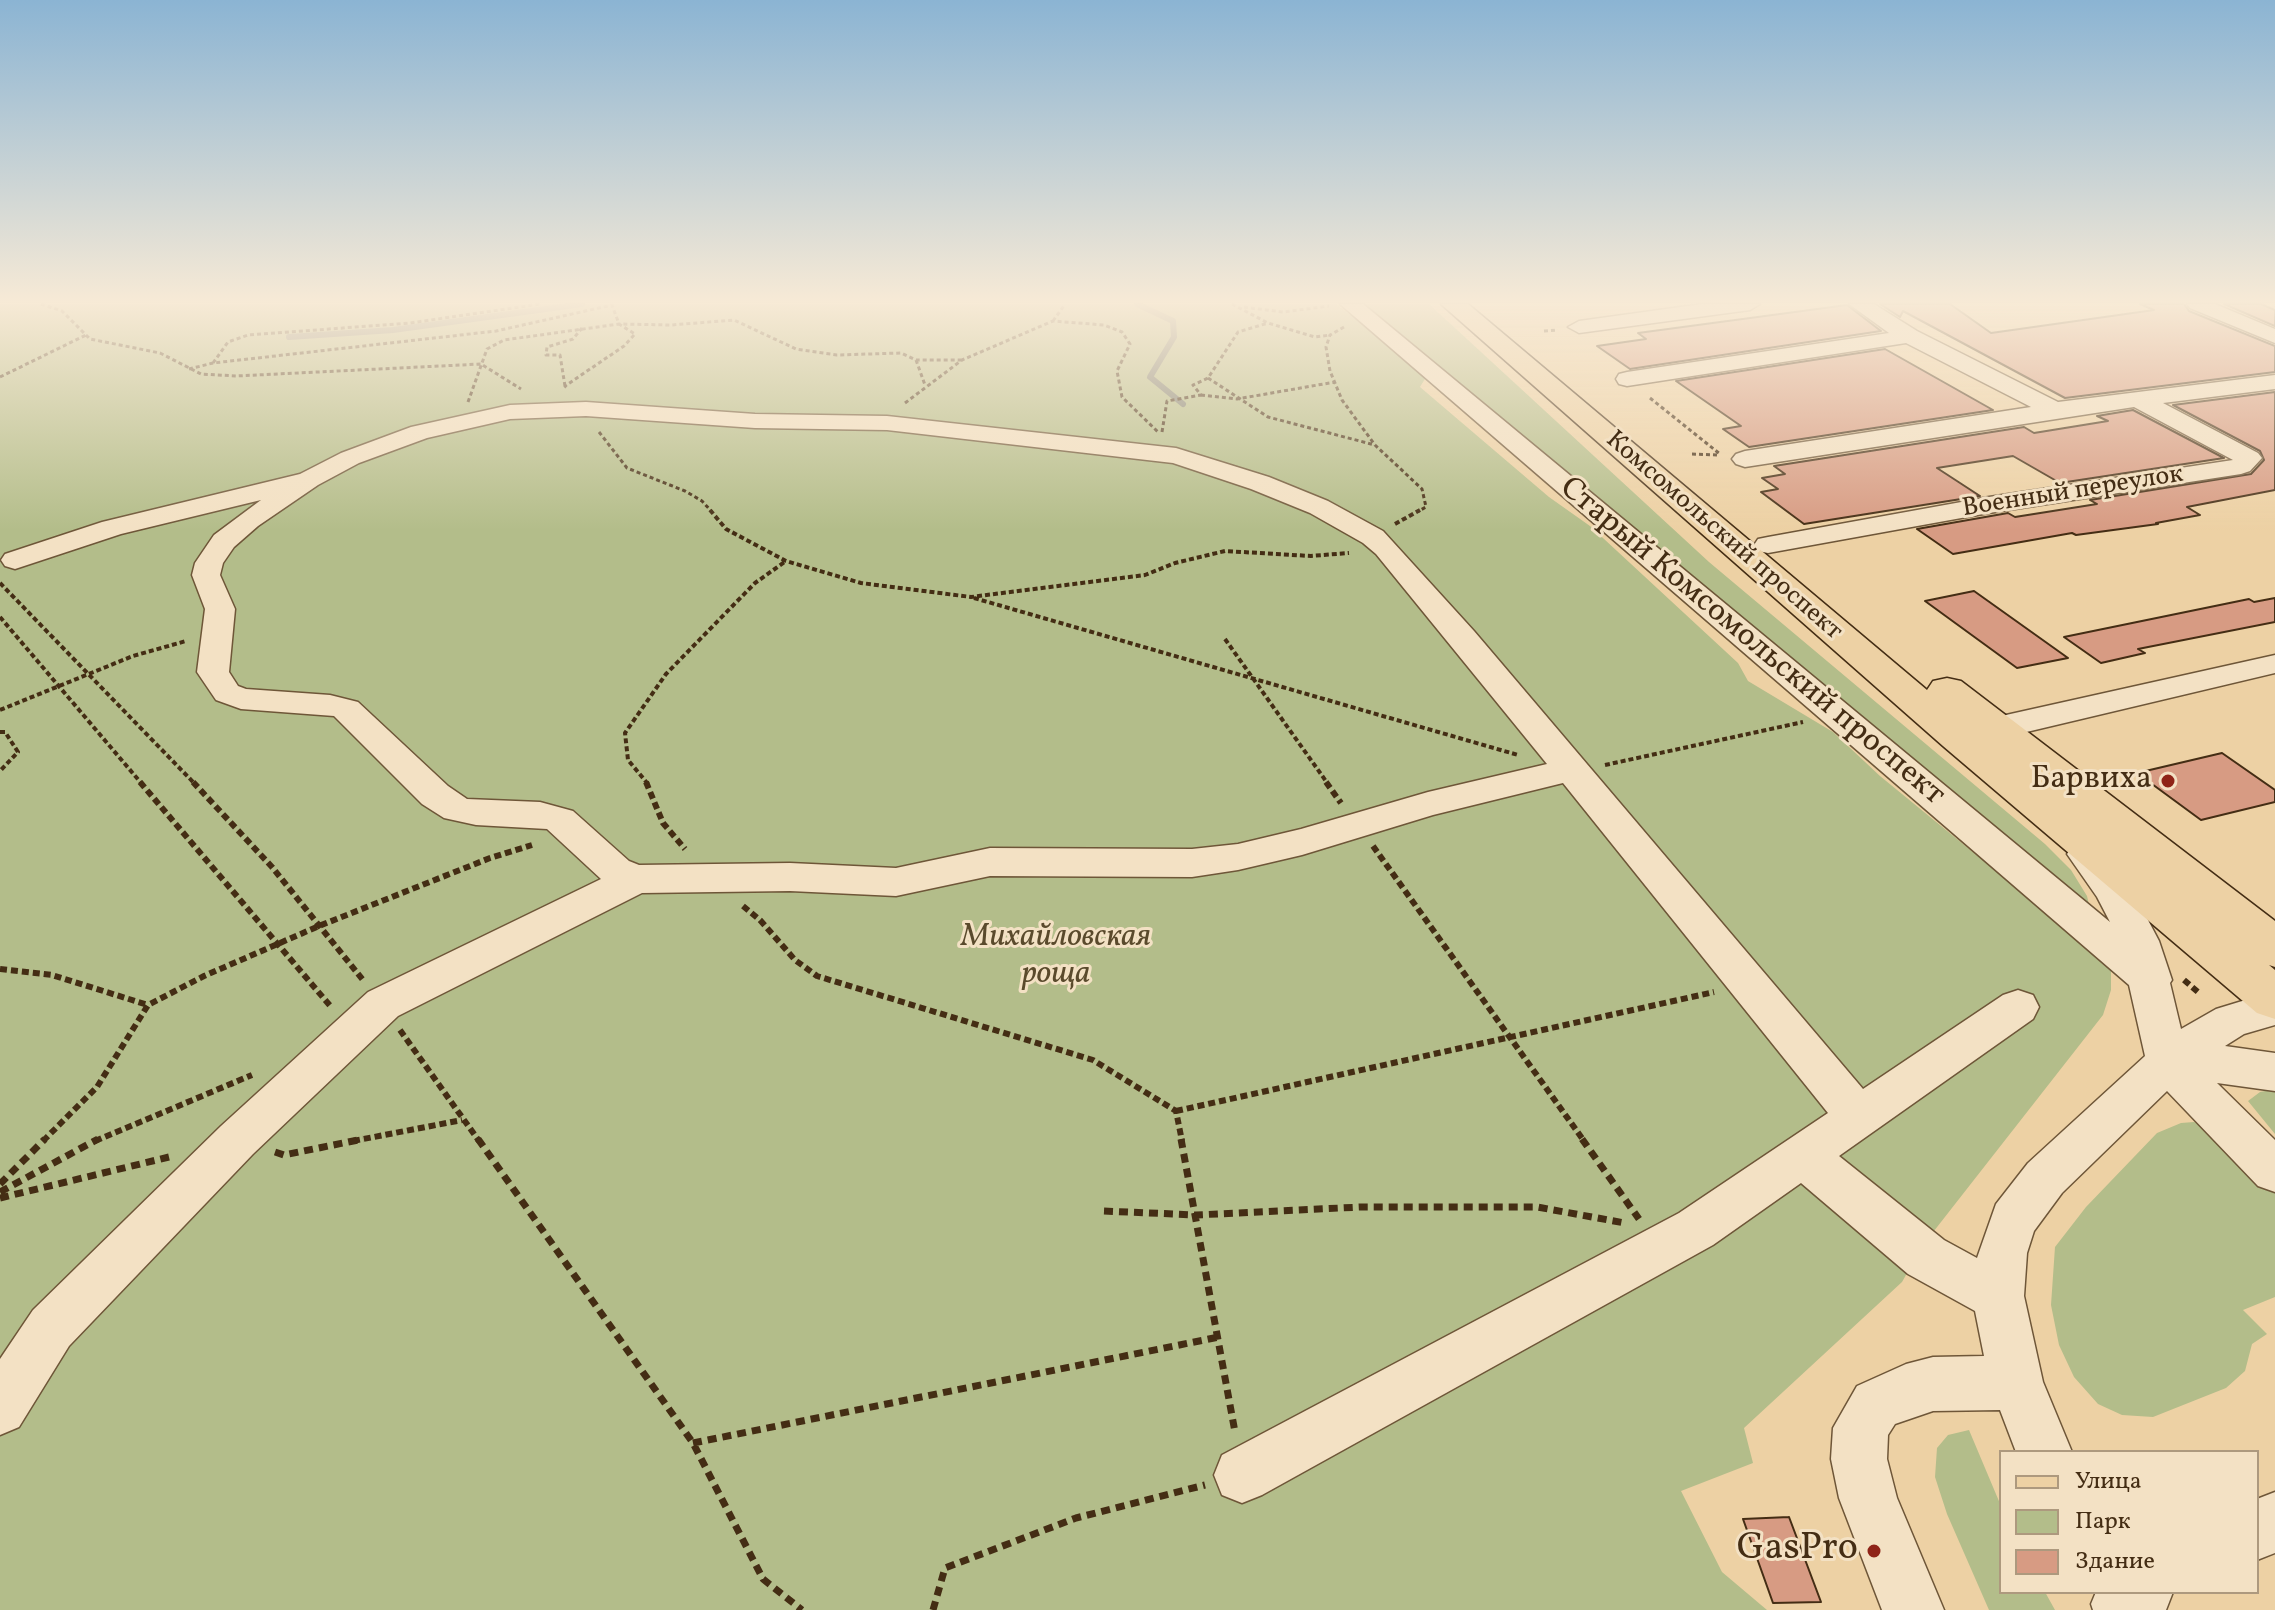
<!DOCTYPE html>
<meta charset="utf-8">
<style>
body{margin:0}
#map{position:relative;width:2275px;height:1610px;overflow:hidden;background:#edd1a4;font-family:Vollkorn,serif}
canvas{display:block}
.legend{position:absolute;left:1999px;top:1450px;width:260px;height:144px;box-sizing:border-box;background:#f3e1c4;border:2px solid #ad997e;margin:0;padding:10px 14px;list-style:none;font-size:24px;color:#442d14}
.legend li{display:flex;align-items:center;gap:16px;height:40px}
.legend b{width:40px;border:2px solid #ad997e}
</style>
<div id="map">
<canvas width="2275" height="1610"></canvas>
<ul class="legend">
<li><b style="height:10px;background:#edd1a4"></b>Улица</li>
<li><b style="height:22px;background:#b3bd8a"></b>Парк</li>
<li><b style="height:22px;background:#d79b83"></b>Здание</li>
</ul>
</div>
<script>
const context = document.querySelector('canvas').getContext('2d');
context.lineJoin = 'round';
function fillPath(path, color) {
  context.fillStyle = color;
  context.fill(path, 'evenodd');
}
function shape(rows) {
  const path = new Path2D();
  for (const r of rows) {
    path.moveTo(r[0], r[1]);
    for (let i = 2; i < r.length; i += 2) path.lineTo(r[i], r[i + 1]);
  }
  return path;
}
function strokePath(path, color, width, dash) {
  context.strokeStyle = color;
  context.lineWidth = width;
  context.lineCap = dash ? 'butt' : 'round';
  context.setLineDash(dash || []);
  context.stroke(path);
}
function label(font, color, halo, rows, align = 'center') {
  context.font = font + ' Vollkorn,serif';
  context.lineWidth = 6;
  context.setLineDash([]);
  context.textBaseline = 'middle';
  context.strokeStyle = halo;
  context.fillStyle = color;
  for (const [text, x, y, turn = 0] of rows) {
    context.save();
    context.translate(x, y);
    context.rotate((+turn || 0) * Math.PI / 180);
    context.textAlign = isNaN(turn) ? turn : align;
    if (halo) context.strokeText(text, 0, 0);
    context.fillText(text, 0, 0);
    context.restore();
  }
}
const green = shape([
 [0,304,1336,304,1428,374,1420,387,1549,497,1590,526,1738,663,1748,681,1833,732,1880,776,2111,965,2111,990,2103,1015,1923,1245,1902,1282,1744,1428,1753,1463,1681,1491,1722,1572,1767,1610,0,1610],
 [1364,304,1429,304,1709,562,2045,844,2071,870,2087,896,2091,913],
 [2275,1089,2275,1134,2248,1101,2260,1092],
 [2194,1122,2217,1132,2275,1188,2275,1297,2243,1310,2267,1334,2252,1344,2245,1371,2226,1388,2153,1417,2122,1415,2098,1404,2074,1377,2059,1345,2051,1305,2055,1247,2086,1207,2157,1133,2181,1123],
 [1969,1430,2001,1506,2001,1592,2045,1592,2055,1610,1989,1610,1947,1514,1935,1477,1937,1448,1948,1435]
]);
const stream = shape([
 [1137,304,1173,321,1174,337,1150,377,1183,404],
 [289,337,393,330,582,304]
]);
const building = shape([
 [1880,304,1950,304,1991,333,2154,310,2140,304,2184,304,2189,311,2275,346,2275,372,2065,398,1903,311,1900,317,1880,304],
 [2224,304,2261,304,2275,310,2275,326,2224,304],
 [1847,305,1881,331,1630,369,1597,346,1646,339,1638,333,1847,305],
 [1885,349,1993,410,1749,447,1723,429,1741,426,1676,381,1885,349],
 [2275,392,2275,490,2187,507,2200,515,2156,523,2158,524,2076,535,2072,533,1953,554,1917,529,2008,513,2015,517,2097,504,2090,500,2251,474,2264,460,2260,451,2173,405,2275,392],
 [2133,410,2224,458,2060,483,2013,456,1937,468,1980,496,1804,524,1761,492,1778,489,1762,478,1785,474,1774,466,2024,427,2034,433,2108,421,2097,416,2133,410],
 [1974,591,2068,658,2017,668,1925,601,1974,591],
 [2275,598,2275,622,2138,649,2145,653,2101,663,2064,637,2249,599,2254,602,2275,598],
 [2222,753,2275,790,2275,802,2201,820,2137,773,2222,753],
 [1789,1517,1821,1602,1773,1603,1743,1519,1789,1517]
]);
const pathFar3 = shape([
 [41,304,62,311,90,339,160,353,201,374,236,376,481,364,521,389],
 [1232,304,1268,323,1315,337,1330,335],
 [1244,307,1283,312,1329,306],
 [1053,321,1065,304],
 [1344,327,1330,335,1326,347,1330,371,1342,400,1375,445,1422,489,1426,507,1417,512],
 [1544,331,1558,330],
 [916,360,925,385],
 [213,363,228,342,248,335,410,323,540,304],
 [189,369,213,363,496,331,612,305,619,324,635,334,624,346,565,386,568,389],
 [0,377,86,335],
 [1208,378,1268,417,1375,445],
 [565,386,560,355,546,355,547,347,573,339,582,328],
 [1201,395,1237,399,1335,382],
 [1650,398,1720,454],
 [468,402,487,349,504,340,619,324,671,325,734,320,796,349,837,355,901,353,916,360,962,360],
 [905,403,962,360,1053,321,1104,325,1122,332,1130,344,1117,371,1122,397,1158,432],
 [599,432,627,468,685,491,702,501,712,512],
 [1162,432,1167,401,1201,395,1193,385,1208,378,1238,332,1268,323],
 [1692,454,1718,455]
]);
const pathFar2 = shape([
 [710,510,726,529,786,561,861,583,971,597,1145,575,1175,563,1225,551,1311,556,1349,553],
 [1395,524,1420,510],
 [0,583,195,784],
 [974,598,1518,755],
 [0,617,142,784],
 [1225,639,1328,784],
 [0,710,133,656,186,641],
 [0,732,5,732,18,752,0,771],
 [1605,765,1803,722],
 [648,784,628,760,625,733,666,674,755,583,786,561]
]);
const pathFar1 = shape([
 [140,782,332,1008],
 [193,782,272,867,363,980],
 [646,782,663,823,685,849],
 [1326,782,1341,803],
 [1373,846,1584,1141],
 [743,906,760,920,795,960,817,976,1093,1060,1176,1111,1182,1141],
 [0,969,52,975,148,1005],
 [2184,980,2198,992],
 [400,1030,479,1141],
 [1176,1111,1714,992],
 [43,1141,97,1087,148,1005,204,976,319,926,490,858,532,845],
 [95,1141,252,1075],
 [353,1141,462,1120]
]);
const path = shape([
 [478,1139,693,1443,763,1579,802,1610],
 [1181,1139,1235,1432],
 [1582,1139,1639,1219],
 [275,1152,284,1155,363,1139],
 [0,1184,45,1139],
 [0,1192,98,1139],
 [0,1198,169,1157],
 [1104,1211,1196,1215,1361,1207,1537,1207,1625,1223],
 [693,1443,1219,1337],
 [933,1610,945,1568,1076,1518,1205,1485]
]);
const minor = shape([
 [1340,304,1363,304,2110,922,2097,897,2067,854,2073,845,2086,841,2099,845,2127,880,2159,941,2172,980,2170,983,2181,1029,2216,1009,2275,991,2275,1025,2244,1034,2225,1046,2275,1053,2275,1091,2217,1083,2275,1140,2275,1192,2258,1186,2167,1091,2062,1193,2034,1231,2027,1253,2024,1296,2043,1382,2072,1452,2016,1452,2000,1410,1933,1411,1895,1424,1888,1435,1887,1459,1897,1498,1944,1610,1882,1610,1839,1498,1831,1459,1833,1428,1857,1386,1906,1364,1933,1357,1984,1356,1975,1311,1908,1274,1801,1183,1713,1245,1262,1495,1242,1503,1222,1495,1214,1475,1222,1455,1679,1213,1828,1113,1563,783,1433,815,1302,855,1238,870,1192,877,990,876,896,896,790,891,642,893,398,1016,253,1154,69,1346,19,1427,0,1435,0,1359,33,1310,221,1126,368,992,601,879,547,829,476,825,444,818,422,804,334,716,241,709,216,700,197,672,205,609,192,575,195,563,214,535,261,500,121,534,15,569,5,566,1,560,5,554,102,522,300,474,341,453,411,427,510,405,586,402,755,414,887,416,1176,448,1269,477,1328,501,1383,531,1474,631,1863,1089,2003,995,2018,990,2033,995,2039,1007,2033,1019,1839,1156,1944,1240,1977,1258,1996,1204,2028,1163,2145,1056,2129,985,1340,304],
 [586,416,755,428,887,430,1173,463,1251,489,1310,513,1363,543,1376,554,1547,764,1428,792,1301,829,1238,844,1192,849,990,848,896,868,790,863,639,865,629,861,573,811,540,802,467,799,448,786,358,702,330,695,246,689,238,686,229,672,235,609,220,575,223,563,234,547,258,526,318,485,359,463,427,438,510,419,586,416],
 [1702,304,1760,304,1750,310,1579,333,1568,327,1579,321,1702,304],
 [1849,304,1874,304,1917,331,2058,402,2275,375,2275,389,2163,403,2258,453,2262,458,2250,471,2241,474,1989,513,1768,553,1758,551,1754,545,1758,539,1768,537,1989,497,2233,460,2134,407,1745,467,1736,464,1732,459,1736,454,1745,451,2031,407,1906,343,1627,386,1619,384,1616,379,1619,374,1627,372,1889,333,1849,304],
 [2187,304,2215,304,2275,329,2275,343,2190,308,2187,304],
 [2275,655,2275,673,1997,739,1985,736,1980,728,1985,720,1997,717,2275,655],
 [2275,1492,2275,1553,2257,1560,2257,1499,2275,1492],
 [2096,1592,2173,1592,2166,1610,2093,1610,2091,1604,2096,1592]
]);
const major = shape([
 [1441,304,1468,304,1927,690,1933,681,1947,678,1961,681,2275,921,2275,967,2269,965,2275,970,2275,1019,2257,1013,1943,746,1441,304]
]);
const markers = [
 [2168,781,8,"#8f2418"],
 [1874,1551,8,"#8f2418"]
];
const farStreetnames = [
 ["Военный переулок",2073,493,-9],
 ["Комсомольский проспект",1723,537,41]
];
const streetNames = [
 ["Старый Комсомольский проспект",1751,643,40]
];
const poiNames = [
 ["Барвиха",2152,781]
];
const parkNames = [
 ["Михайловская",1056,939],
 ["роща",1056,976]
];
const nearPoinames = [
 ["GasPro",1858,1551]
];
fillPath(green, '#b3bd8a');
strokePath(stream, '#7b7e73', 6);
fillPath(building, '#d79b83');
strokePath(building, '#442d14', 2);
strokePath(minor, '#6e5638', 3);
strokePath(major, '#442d14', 3);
strokePath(pathFar3, '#442d14', 3, [4, 3]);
strokePath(pathFar2, '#442d14', 4, [5, 3]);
strokePath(pathFar1, '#442d14', 6, [7, 4]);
strokePath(path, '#442d14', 7, [9, 6]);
fillPath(minor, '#f3e1c4');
fillPath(major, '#edd1a4');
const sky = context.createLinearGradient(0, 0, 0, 530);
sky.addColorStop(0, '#8bb4d3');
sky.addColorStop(0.57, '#f7ead6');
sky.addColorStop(1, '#f7ead600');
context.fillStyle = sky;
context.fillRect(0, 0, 2275, 530);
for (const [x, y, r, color] of markers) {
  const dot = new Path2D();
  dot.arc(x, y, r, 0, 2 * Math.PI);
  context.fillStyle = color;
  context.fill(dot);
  strokePath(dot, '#f3e1c4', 3);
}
label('26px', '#442d14', '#f3e1c4', farStreetnames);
label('32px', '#442d14', '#f3e1c4', streetNames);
label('32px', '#442d14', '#f3e1c4', poiNames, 'right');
label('italic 32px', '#5a4a2c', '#f3e1c4', parkNames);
label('38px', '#442d14', '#f3e1c4', nearPoinames, 'right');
</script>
